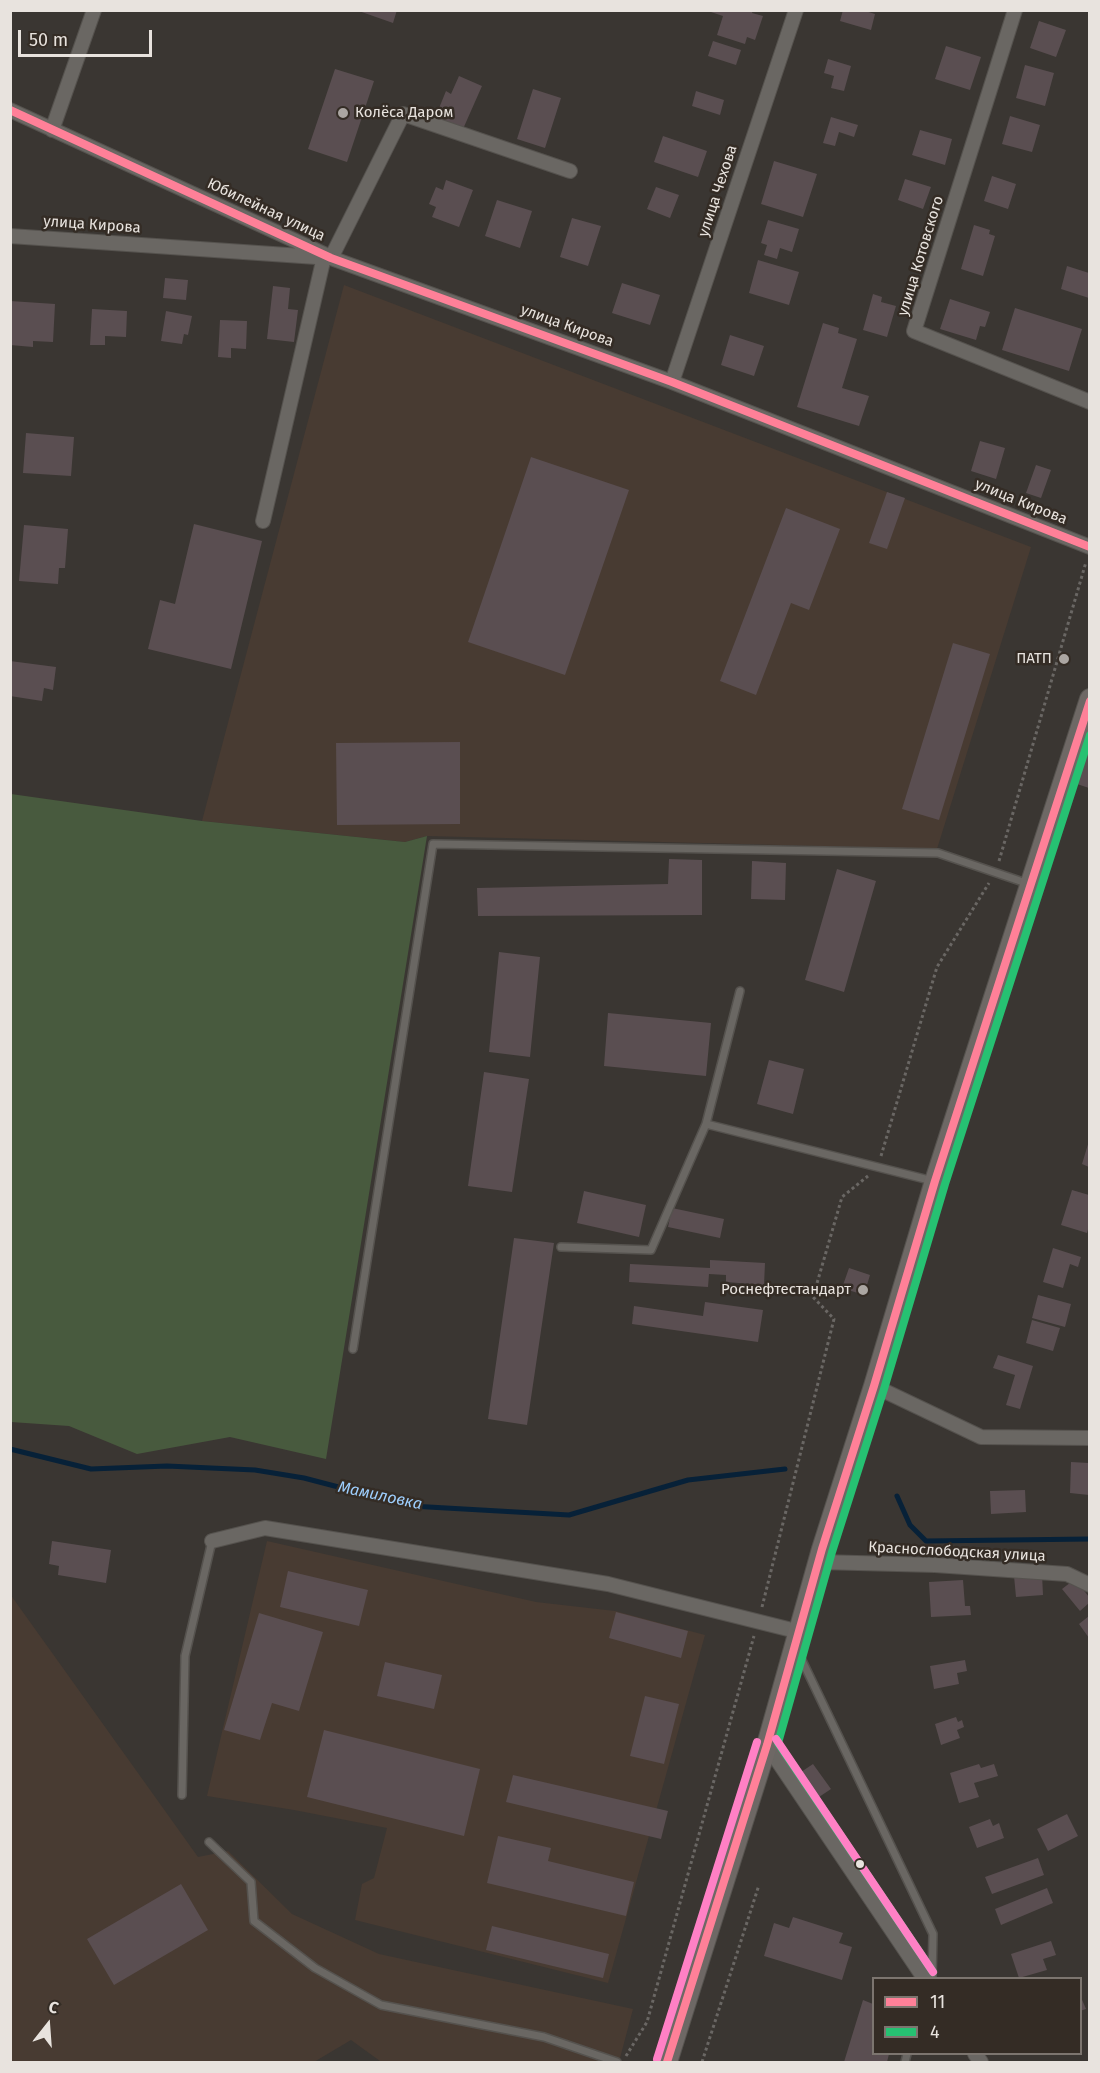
<!DOCTYPE html>
<meta charset="utf-8">
<style>
body{margin:0}
#map{position:relative;width:1100px;height:2073px;overflow:hidden;background:#3a3632;font-family:"Fira Sans",sans-serif}
canvas{display:block}
.frame{position:absolute;inset:0;border:12px solid #e8e3de;pointer-events:none}
.legend{position:absolute;left:872px;top:1977px;width:210px;height:78px;box-sizing:border-box;background:#342c25;border:2px solid #7c756f;margin:0;padding:8px 10px;list-style:none;font-size:18px;color:#e8e3de}
.legend li{display:flex;align-items:center;gap:12px;height:30px}
.legend b{width:30px;border:2px solid #7c756f}
.north{position:absolute;left:18px;top:1995px;width:60px;height:60px;-webkit-text-stroke:4px #342c25;paint-order:stroke;rotate:17deg;font-size:16px;font-weight:700;line-height:24px;text-align:center;color:#e8e3de}
.north::after{content:'';display:block;margin:auto;width:21px;height:27px;background:#e8e3de;clip-path:polygon(50% 0,100% 100%,50% 72%,0 100%)}
.scale{position:absolute;left:18px;top:30px;width:134px;height:27px;box-sizing:border-box;border:3px solid #e8e3de;border-top:0;padding-left:8px;font-size:18px;line-height:21px;white-space:nowrap;color:#e8e3de;-webkit-text-stroke:4px #342c25;paint-order:stroke}
</style>
<div id="map">
<canvas width="1100" height="2073"></canvas>
<div class="frame"></div>
<ul class="legend">
<li><b style="height:8px;background:#ff8098"></b>11</li>
<li><b style="height:8px;background:#26c172"></b>4</li>
</ul>
<div class="north">С</div>
<div class="scale">50 m</div>
</div>
<script>
const context = document.querySelector('canvas').getContext('2d');
context.lineJoin = 'round';
function fillPath(path, color) {
  context.fillStyle = color;
  context.fill(path, 'evenodd');
}
function shape(rows) {
  const path = new Path2D();
  for (const r of rows) {
    path.moveTo(r[0], r[1]);
    for (let i = 2; i < r.length; i += 2) path.lineTo(r[i], r[i + 1]);
  }
  return path;
}
function strokePath(path, color, width, dash) {
  context.strokeStyle = color;
  context.lineWidth = width;
  context.lineCap = dash ? 'butt' : 'round';
  context.setLineDash(dash || []);
  context.stroke(path);
}
function label(font, color, halo, rows, align = 'center') {
  context.font = font + ' "Fira Sans",sans-serif';
  context.lineWidth = 5;
  context.setLineDash([]);
  context.textBaseline = 'middle';
  context.strokeStyle = halo;
  context.fillStyle = color;
  for (const [text, x, y, turn = 0] of rows) {
    context.save();
    context.translate(x, y);
    context.rotate((+turn || 0) * Math.PI / 180);
    context.textAlign = isNaN(turn) ? turn : align;
    if (halo) context.strokeText(text, 0, 0);
    context.fillText(text, 0, 0);
    context.restore();
  }
}
const built = shape([
 [344,285,1031,547,937,849,427,836,405,842,202,821],
 [267,1541,536,1602,615,1611,705,1635,608,1983,355,1920,362,1884,374,1878,387,1828,294,1810,207,1796],
 [10,1594,198,1857,228,1851,292,1914,379,1954,633,2009,619,2062,385,2062,380,2061,351,2040,314,2062,11,2062]
]);
const green = shape([
 [11,794,202,821,405,842,427,836,326,1459,230,1437,137,1454,69,1426,11,1422]
]);
const stream = shape([
 [10,1449,91,1469,167,1466,255,1470,304,1478,411,1506,569,1515,688,1480,785,1469],
 [897,1496,910,1525,926,1541,1090,1539]
]);
const building = shape([
 [356,10,397,10,393,23],
 [753,10,752,13,763,16,755,40,747,37,745,44,717,35,723,16,708,11],
 [843,10,862,10,875,14,871,30,840,21],
 [1039,21,1066,30,1056,57,1030,48],
 [713,41,741,50,736,65,708,56],
 [946,46,981,57,970,90,935,79],
 [828,59,851,66,844,91,831,88,834,76,824,73],
 [1025,65,1054,73,1045,106,1016,98],
 [335,69,374,81,347,162,308,149],
 [459,76,482,86,463,129,435,118,446,91,451,94],
 [533,89,561,98,545,148,517,139],
 [696,91,724,100,720,115,692,106],
 [1010,116,1040,125,1032,152,1002,144],
 [831,117,858,125,854,137,839,132,835,146,823,143],
 [920,130,952,139,945,165,912,155],
 [663,136,707,151,698,177,654,162],
 [774,161,817,174,803,217,761,204],
 [992,176,1016,184,1008,209,984,201],
 [905,179,931,187,923,209,898,200],
 [446,180,473,190,459,227,432,217,436,207,429,204,436,187,443,190],
 [656,187,679,195,670,218,647,209],
 [497,200,532,211,520,248,485,236],
 [572,218,601,226,588,266,560,257],
 [768,220,799,229,792,252,780,248,777,259,764,255,767,245,761,243],
 [974,225,990,230,989,234,995,236,983,276,961,269],
 [758,260,799,272,789,305,749,293],
 [1067,266,1089,273,1089,298,1061,289],
 [165,278,188,280,186,300,163,298],
 [622,283,660,295,650,325,612,313],
 [273,286,290,288,288,309,298,310,294,342,267,339],
 [873,294,882,297,881,302,896,306,887,337,863,330],
 [950,299,990,312,985,327,980,326,976,340,940,329],
 [10,301,55,304,53,342,33,341,33,347,10,345],
 [1015,308,1082,329,1069,371,1002,350],
 [92,309,127,311,126,337,105,336,105,345,90,345],
 [166,311,192,316,188,335,184,334,182,344,161,341],
 [220,320,247,321,246,349,231,348,231,358,218,357],
 [823,323,839,328,838,333,857,339,842,388,869,396,859,426,797,407],
 [730,335,764,346,754,376,721,365],
 [26,433,74,437,71,476,23,473],
 [980,441,1005,448,996,479,971,471],
 [531,457,629,490,565,675,468,642],
 [1036,465,1051,470,1041,498,1026,493],
 [887,492,905,498,887,549,869,543],
 [786,508,840,529,809,610,791,603,756,695,720,681],
 [194,524,262,541,231,669,148,649,160,600,175,604],
 [24,525,68,529,65,568,59,568,58,584,19,581],
 [953,643,990,654,939,820,902,809],
 [10,661,56,667,53,690,44,688,42,701,10,696],
 [460,742,460,824,337,825,336,743],
 [1089,749,1089,788,1077,784],
 [669,859,702,860,702,915,478,916,477,888,668,884],
 [752,861,786,863,785,900,751,899],
 [837,869,876,881,844,992,805,980],
 [499,952,540,957,530,1057,489,1052],
 [608,1013,711,1023,706,1076,604,1066],
 [769,1060,804,1069,793,1114,757,1104],
 [484,1072,529,1079,512,1192,468,1186],
 [1089,1141,1089,1167,1082,1164],
 [1072,1190,1089,1195,1089,1226,1087,1233,1061,1225],
 [584,1191,646,1205,639,1237,577,1223],
 [672,1208,724,1219,720,1238,668,1227],
 [514,1238,554,1243,527,1425,488,1419],
 [1053,1248,1081,1257,1078,1267,1070,1264,1063,1288,1043,1282],
 [710,1260,765,1263,764,1285,726,1282,726,1275,709,1274,708,1287,629,1282,630,1264,710,1268],
 [849,1268,870,1275,864,1295,842,1288],
 [1038,1295,1071,1304,1065,1327,1032,1318],
 [705,1302,763,1310,758,1342,632,1324,634,1306,703,1316],
 [1032,1320,1060,1328,1053,1351,1026,1343],
 [998,1355,1033,1366,1020,1409,1006,1405,1015,1375,993,1368],
 [1071,1462,1089,1463,1089,1495,1070,1493],
 [1025,1490,1026,1512,991,1514,990,1491],
 [52,1541,111,1550,106,1583,58,1575,59,1566,49,1564],
 [288,1571,368,1590,359,1626,280,1607],
 [1042,1574,1043,1595,1016,1597,1014,1576],
 [1075,1579,1089,1597,1089,1603,1080,1611,1062,1589],
 [963,1580,965,1606,970,1606,971,1615,931,1617,929,1582],
 [616,1612,688,1631,681,1658,609,1638],
 [259,1613,323,1632,299,1711,272,1703,260,1740,224,1730],
 [1089,1616,1089,1638,1079,1624],
 [965,1660,967,1671,957,1673,959,1684,934,1689,930,1666],
 [385,1662,442,1675,434,1709,377,1696],
 [645,1696,679,1704,664,1764,630,1756],
 [956,1717,958,1722,962,1720,964,1727,957,1730,960,1738,941,1745,935,1724],
 [324,1730,480,1769,464,1836,307,1797],
 [813,1764,831,1789,816,1799,798,1774],
 [979,1764,981,1768,994,1764,998,1776,974,1783,979,1797,959,1803,950,1773],
 [513,1775,668,1811,661,1839,506,1802],
 [1067,1814,1078,1836,1048,1851,1037,1829],
 [990,1819,993,1826,999,1823,1004,1838,977,1848,969,1827],
 [498,1836,551,1848,548,1861,634,1882,626,1916,487,1883],
 [1038,1858,1044,1875,992,1894,985,1877],
 [181,1884,208,1930,114,1985,87,1939],
 [1047,1888,1053,1903,1001,1925,995,1909],
 [793,1917,843,1933,839,1943,852,1947,842,1980,764,1956,774,1923,789,1928],
 [492,1926,609,1954,603,1978,486,1950],
 [1051,1941,1056,1955,1043,1959,1047,1970,1019,1978,1011,1954],
 [1080,1995,1086,2009,1080,2011],
 [863,2000,873,2004,873,2054,889,2054,887,2062,844,2062]
]);
const path = shape([
 [999,861,1086,562],
 [881,1156,937,967,989,883],
 [762,1607,834,1319,813,1297,842,1197,868,1176],
 [626,2056,647,2022,754,1636],
 [702,2062,759,1885]
]);
const lane = shape([
 [740,991,706,1124,933,1181],
 [561,1247,651,1250,706,1124],
 [353,1349,433,844,938,853,1029,884],
 [798,1652,933,1934,932,1978],
 [182,1795,185,1656,212,1541],
 [209,1842,251,1882,254,1921,315,1968,381,2005,544,2037,617,2062],
 [905,2062,907,2054]
]);
const street = shape([
 [1015,10,914,331,1090,402],
 [10,110,324,254],
 [52,130,94,10],
 [10,236,331,258,672,382,1090,547],
 [331,258,403,114,570,171],
 [672,382,796,10],
 [263,521,324,257],
 [874,1386,981,1437,1090,1438],
 [212,1541,265,1528,608,1584,800,1632],
 [819,1562,935,1565,1067,1574,1090,1585],
 [767,1745,924,1978],
 [975,2054,981,2062]
]);
const secondary = shape([
 [667,2062,767,1745,822,1549,874,1386,935,1181,1090,699]
]);
const bus1 = shape([
 [10,110,331,258,672,382,1090,547],
 [667,2062,767,1745,822,1549,874,1386,935,1181,1090,701]
]);
const bus2 = shape([
 [933,1972,778,1743,832,1552,884,1389,945,1184,1090,735]
]);
const bus3 = shape([
 [776,1739,933,1972],
 [657,2059,757,1742]
]);
const markers = [
 [343,113,6,"#aba6a2"],
 [1064,659,6,"#aba6a2"],
 [863,1290,6,"#aba6a2"],
 [860,1864,5,"#e8e3de"]
];
const poiNames = [
 ["Колёса Даром",355,113,"left"],
 ["ПАТП",1052,659],
 ["Роснефтестандарт",851,1290]
];
const streetNames = [
 ["улица Чехова",718,191,-72],
 ["Юбилейная улица",266,210,25],
 ["улица Кирова",92,225,4],
 ["улица Котовского",921,256,-73],
 ["улица Кирова",567,326,20],
 ["улица Кирова",1021,502,22],
 ["Краснослободская улица",957,1552,3]
];
const waterNames = [
 ["Мамиловка",380,1496,12]
];
fillPath(built, '#483b32');
fillPath(green, '#485a3e');
strokePath(stream, '#072138', 5);
fillPath(building, '#5a4e51');
strokePath(lane, '#55524e', 10);
strokePath(street, '#55524e', 16);
strokePath(secondary, '#55524e', 22);
strokePath(path, '#6a6764', 3, [3, 3]);
strokePath(lane, '#6a6763', 7);
strokePath(street, '#6a6763', 14);
strokePath(secondary, '#6e6865', 20);
strokePath(bus1, '#ff8098', 8);
strokePath(bus2, '#26c172', 8);
strokePath(bus3, '#ff80c5', 8);
for (const [x, y, r, color] of markers) {
  const dot = new Path2D();
  dot.arc(x, y, r, 0, 2 * Math.PI);
  context.fillStyle = color;
  context.fill(dot);
  strokePath(dot, '#342c25', 2);
}
label('15px', '#e8e3de', '#342c25', poiNames, 'right');
label('15px', '#e8e3de', '#342c25', streetNames);
label('italic 16px', '#9dcefd', '#342c25', waterNames);
</script>
